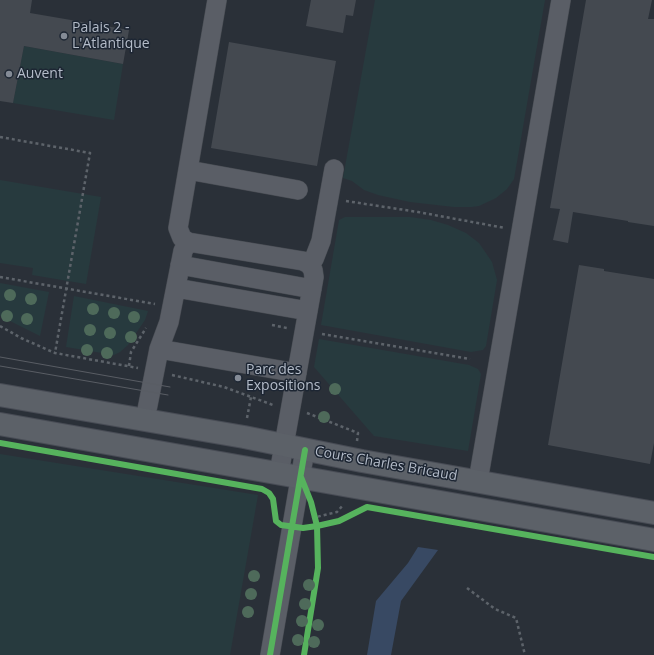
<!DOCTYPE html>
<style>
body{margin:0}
canvas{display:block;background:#2a3038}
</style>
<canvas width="654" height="655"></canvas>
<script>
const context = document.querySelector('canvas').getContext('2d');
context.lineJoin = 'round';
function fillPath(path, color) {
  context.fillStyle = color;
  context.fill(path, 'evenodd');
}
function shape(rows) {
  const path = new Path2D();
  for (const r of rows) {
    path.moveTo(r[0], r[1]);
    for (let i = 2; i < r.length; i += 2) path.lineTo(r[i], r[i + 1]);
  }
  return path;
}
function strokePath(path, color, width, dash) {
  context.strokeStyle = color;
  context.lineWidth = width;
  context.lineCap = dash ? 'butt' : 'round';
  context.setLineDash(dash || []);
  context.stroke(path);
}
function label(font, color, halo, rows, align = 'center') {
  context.font = font + ' "Open Sans",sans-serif';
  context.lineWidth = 3;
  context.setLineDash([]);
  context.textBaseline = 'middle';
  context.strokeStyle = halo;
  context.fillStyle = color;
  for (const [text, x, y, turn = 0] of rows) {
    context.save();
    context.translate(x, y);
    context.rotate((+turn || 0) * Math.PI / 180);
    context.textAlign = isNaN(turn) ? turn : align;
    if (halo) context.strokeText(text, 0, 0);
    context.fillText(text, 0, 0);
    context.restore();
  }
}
const green = shape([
 [375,0,545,0,514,179,507,189,496,198,479,206,471,207,454,207,410,202,378,195,364,190,352,181,343,178],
 [24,46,123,64,114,120,13,103],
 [0,180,101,197,86,284,32,275,33,268,0,263],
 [345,217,410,217,431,220,448,225,466,233,479,243,492,262,497,280,486,346,483,350,471,352,321,325,339,220],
 [0,283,49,292,40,336,0,316],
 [74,296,148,311,145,320,128,345,120,352,114,355,66,347],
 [319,339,469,365,478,369,481,374,468,451,374,436,314,367],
 [0,454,258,495,230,655,0,655]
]);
const water = shape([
 [418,547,438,550,401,601,391,655,367,655,376,601,408,563]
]);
const building = shape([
 [0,0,32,0,30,13,129,30,123,64,24,46,13,103,0,101],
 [311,0,356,0,353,16,346,15,343,33,306,26],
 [586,0,652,0,648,19,654,19,654,226,628,222,628,221,573,212,568,243,553,240,560,209,550,208],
 [229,42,336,61,317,166,211,148],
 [579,265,604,269,604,271,654,279,654,443,650,464,548,445]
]);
const path = shape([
 [0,137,90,153,55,353],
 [346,201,418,212,505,228],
 [0,277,155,304],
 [272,325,287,328],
 [0,326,21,338,55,353,138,368],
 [322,334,470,359],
 [129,366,131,352,146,328],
 [172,375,224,387,273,405],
 [307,413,358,433,357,441],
 [247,418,251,397],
 [312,518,337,512,343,505],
 [467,588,495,609,516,618,525,655]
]);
const minor = shape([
 [188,170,298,190],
 [188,242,182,238,178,228,217,0],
 [309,264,314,259,321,241,334,169],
 [180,265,312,289],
 [176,288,308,311],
 [159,349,297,373],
 [145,420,159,349,169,322,183,251,188,242,303,261,309,264,313,270,314,277,279,473],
 [478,481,561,0],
 [270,655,305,450]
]);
const major = shape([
 [0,395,244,437,362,461,654,513],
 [0,424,654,540]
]);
const tram = shape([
 [0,357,170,387],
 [0,366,168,395]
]);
const cycleway = shape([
 [0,443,262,489,269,493,273,499,276,521,281,525,303,528,317,526,339,521,367,507,654,557],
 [301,477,311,502,317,526,318,568,304,655],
 [270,655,305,450]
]);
const trees = [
 [10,295],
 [31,299],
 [93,309],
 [114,313],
 [7,316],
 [134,317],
 [27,319],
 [90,330],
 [110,333],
 [131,337],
 [87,350],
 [107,353],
 [335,389],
 [324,417],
 [254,576],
 [309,585],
 [251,594],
 [305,604],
 [248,612],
 [302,621],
 [318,625],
 [298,640],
 [314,642]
];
const markers = [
 [64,36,4,"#848b96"],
 [9,74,4,"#848b96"],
 [238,378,4,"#848b96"]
];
const poiNames = [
 ["Palais 2 -",72,28],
 ["L'Atlantique",72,44],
 ["Auvent",17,74],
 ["Parc des",246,370],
 ["Expositions",246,386]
];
const streetNames = [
 ["Cours Charles Bricaud",386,464,10]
];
fillPath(green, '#273a3e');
fillPath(water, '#384963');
fillPath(building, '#444950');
strokePath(minor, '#484c53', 20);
strokePath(major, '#484c55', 24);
strokePath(path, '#5d636a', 2.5, [3, 3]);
strokePath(minor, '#5a5e66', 19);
strokePath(major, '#5c6168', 22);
strokePath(tram, '#595d64', 1);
strokePath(cycleway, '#56b35d', 6);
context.fillStyle = '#4e6a5a';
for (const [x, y] of trees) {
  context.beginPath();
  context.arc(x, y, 6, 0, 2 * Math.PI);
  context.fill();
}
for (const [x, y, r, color] of markers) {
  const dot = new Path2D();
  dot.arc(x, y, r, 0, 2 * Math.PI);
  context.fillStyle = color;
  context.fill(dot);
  strokePath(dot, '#1d2633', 1.5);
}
label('14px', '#b4bcc9', '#1d2633', poiNames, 'left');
label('14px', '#b4bcc9', '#1d2633', streetNames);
</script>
